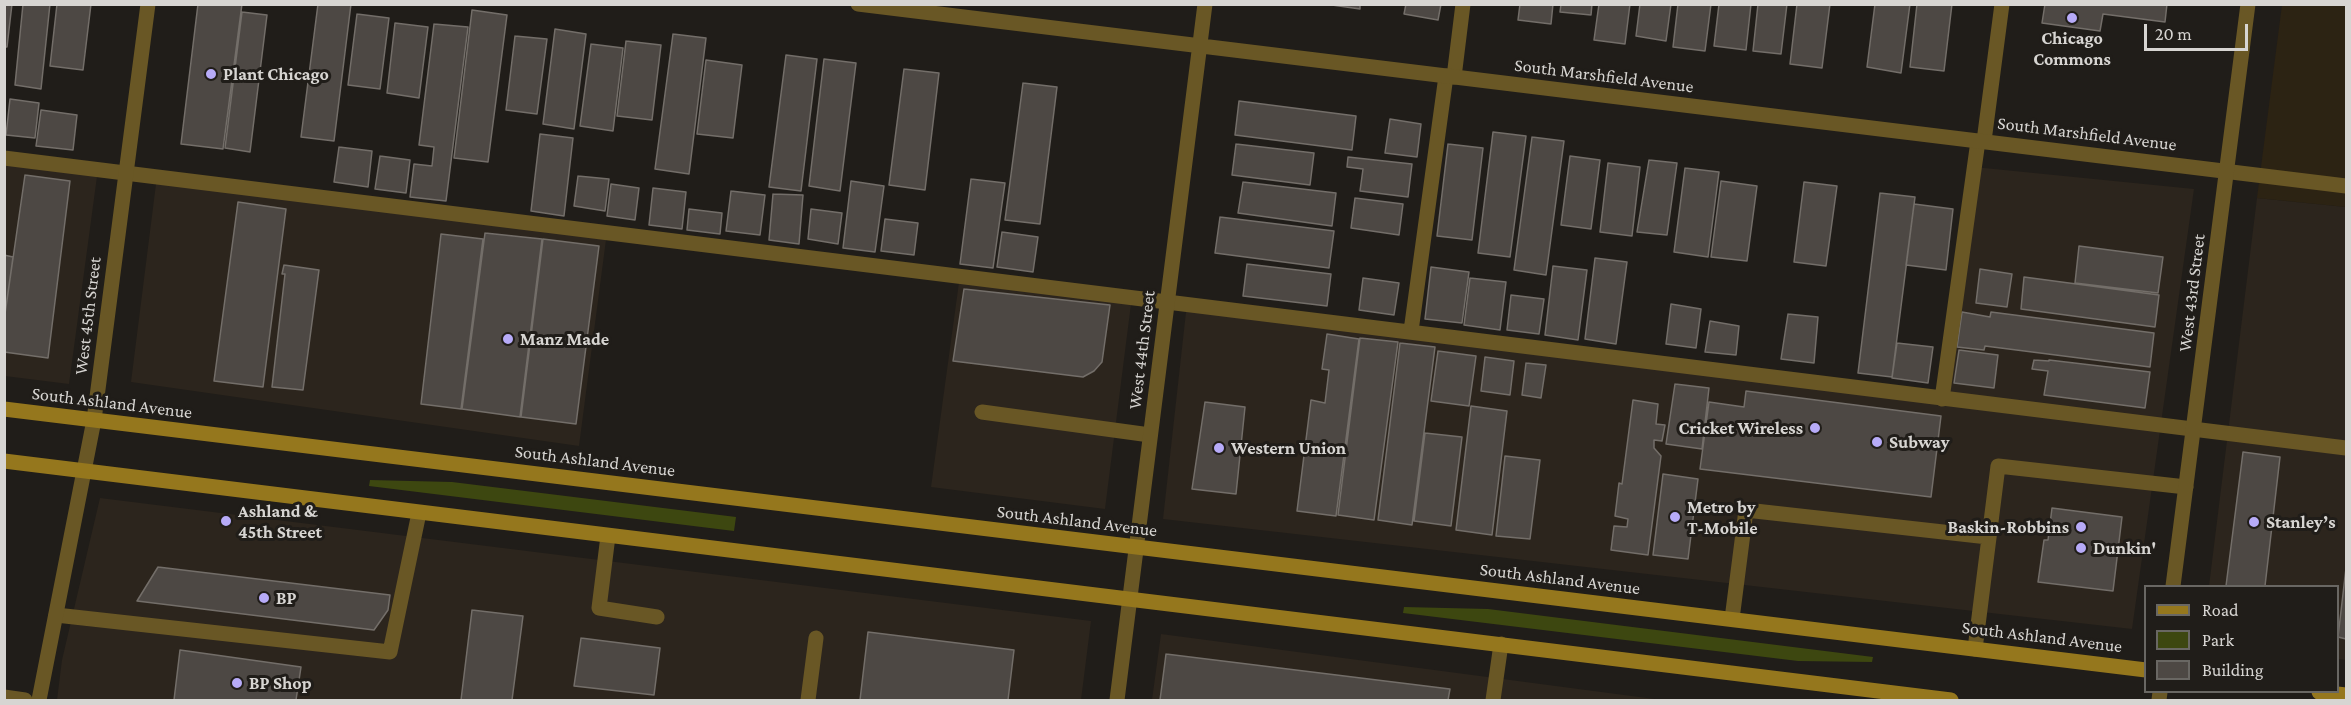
<!DOCTYPE html>
<meta charset="utf-8">
<style>
body{margin:0}
#map{position:relative;width:2351px;height:705px;overflow:hidden;background:#201d19;font-family:"Crimson Pro",serif}
canvas{display:block}
.frame{position:absolute;inset:0;border:6px solid #d7d5d2;pointer-events:none}
.legend{position:absolute;left:2144px;top:585px;width:195px;height:108px;box-sizing:border-box;background:#201d19;border:2px solid #696763;margin:0;padding:8px 10px;list-style:none;font-size:18px;color:#d7d5d2}
.legend li{display:flex;align-items:center;gap:12px;height:30px}
.legend b{width:30px;border:2px solid #696763}
.scale{position:absolute;left:2144px;top:24px;width:104px;height:27px;box-sizing:border-box;border:3px solid #d7d5d2;border-top:0;padding-left:8px;font-size:18px;line-height:21px;white-space:nowrap;color:#d7d5d2;-webkit-text-stroke:4px #201d19;paint-order:stroke}
</style>
<div id="map">
<canvas width="2351" height="705"></canvas>
<div class="frame"></div>
<ul class="legend">
<li><b style="height:8px;background:#95771d"></b>Road</li>
<li><b style="height:16px;background:#3d4710"></b>Park</li>
<li><b style="height:16px;background:#4d4844"></b>Building</li>
</ul>
<div class="scale">20 m</div>
</div>
<script>
const context = document.querySelector('canvas').getContext('2d');
context.lineJoin = 'round';
function fillPath(path, color) {
  context.fillStyle = color;
  context.fill(path, 'evenodd');
}
function shape(rows) {
  const path = new Path2D();
  for (const r of rows) {
    path.moveTo(r[0], r[1]);
    for (let i = 2; i < r.length; i += 2) path.lineTo(r[i], r[i + 1]);
  }
  return path;
}
function strokePath(path, color, width, dash) {
  context.strokeStyle = color;
  context.lineWidth = width;
  context.lineCap = dash ? 'butt' : 'round';
  context.setLineDash(dash || []);
  context.stroke(path);
}
function label(font, color, halo, rows, align = 'center') {
  context.font = font + ' "Crimson Pro",serif';
  context.lineWidth = 6;
  context.setLineDash([]);
  context.textBaseline = 'middle';
  context.strokeStyle = halo;
  context.fillStyle = color;
  for (const [text, x, y, turn = 0] of rows) {
    context.save();
    context.translate(x, y);
    context.rotate((+turn || 0) * Math.PI / 180);
    context.textAlign = isNaN(turn) ? turn : align;
    if (halo) context.strokeText(text, 0, 0);
    context.fillText(text, 0, 0);
    context.restore();
  }
}
const built = shape([
 [5,158,98,169,69,384,5,376],
 [1974,167,2194,189,2132,629,1163,519,1187,303,1942,399],
 [157,176,607,232,579,446,131,382],
 [2257,198,2346,207,2346,660,2338,659,2338,586,2209,586],
 [960,275,1132,296,1105,509,931,487],
 [100,498,1091,621,1081,700,57,700,62,660],
 [1161,634,1662,700,1152,700]
]);
const industrial = shape([
 [2282,5,2346,5,2346,207,2257,198]
]);
const green = shape([
 [370,480,452,482,736,517,734,531,369,486],
 [1404,607,1488,609,1873,657,1872,662,1798,661,1403,613]
]);
const building = shape([
 [4,4,12,4,7,47,4,47,4,4],
 [23,4,50,4,41,89,15,85,23,4],
 [57,4,91,4,83,70,50,66,57,4],
 [198,4,242,4,223,149,181,144,198,4],
 [318,4,351,4,334,141,301,137,318,4],
 [1325,4,1360,4,1360,9,1325,4],
 [1406,4,1441,4,1438,20,1404,14,1406,4],
 [1520,4,1553,4,1551,24,1518,20,1520,4],
 [1561,4,1592,4,1591,15,1560,12,1561,4],
 [1599,4,1630,4,1625,44,1594,40,1599,4],
 [1640,4,1671,4,1666,41,1636,36,1640,4],
 [1678,4,1711,4,1705,51,1673,47,1678,4],
 [1719,4,1751,4,1746,50,1714,46,1719,4],
 [1758,4,1787,4,1781,54,1753,51,1758,4],
 [1797,4,1830,4,1822,68,1790,64,1797,4],
 [1875,4,1910,4,1901,73,1867,67,1875,4],
 [1917,4,1952,4,1944,71,1910,67,1917,4],
 [2045,4,2167,4,2165,22,2103,14,2100,31,2042,23,2045,4],
 [472,10,507,15,488,162,454,158,472,10],
 [242,12,267,15,250,152,225,148,242,12],
 [357,14,389,18,380,89,348,85,357,14],
 [395,23,428,27,419,98,387,93,395,23],
 [434,24,468,27,446,201,410,197,414,164,432,166,434,147,419,145,434,24],
 [555,29,586,34,574,129,543,124,555,29],
 [673,34,706,38,689,174,655,169,673,34],
 [515,36,547,39,537,114,506,110,515,36],
 [626,41,661,45,652,120,617,116,626,41],
 [591,44,623,48,613,131,580,126,591,44],
 [786,55,817,59,801,191,769,187,786,55],
 [824,59,856,63,840,191,809,186,824,59],
 [706,60,742,65,733,138,697,134,706,60],
 [904,69,939,73,925,190,889,185,904,69],
 [1023,83,1057,87,1040,224,1005,220,1023,83],
 [10,99,39,103,35,138,6,135,10,99],
 [1239,101,1356,116,1352,150,1235,135,1239,101],
 [41,110,77,115,73,150,36,146,41,110],
 [1390,119,1421,124,1417,157,1385,153,1390,119],
 [1493,132,1526,136,1510,257,1478,253,1493,132],
 [540,134,573,138,564,216,531,211,540,134],
 [1532,137,1564,141,1546,275,1514,270,1532,137],
 [1236,144,1314,153,1310,185,1232,175,1236,144],
 [1448,144,1483,148,1472,240,1437,236,1448,144],
 [339,147,372,151,368,187,334,182,339,147],
 [380,156,410,160,406,193,375,189,380,156],
 [1570,156,1600,160,1591,229,1561,225,1570,156],
 [1348,157,1412,164,1408,197,1360,191,1363,169,1347,167,1348,157],
 [1649,160,1677,163,1667,235,1637,232,1649,160],
 [1608,163,1640,167,1632,236,1600,232,1608,163],
 [1685,168,1719,172,1708,257,1674,252,1685,168],
 [25,175,70,181,48,358,4,352,4,321,25,175],
 [578,176,609,179,605,211,574,206,578,176],
 [971,179,1005,183,993,268,960,264,971,179],
 [851,181,884,186,875,252,843,248,851,181],
 [1721,181,1757,186,1747,261,1711,257,1721,181],
 [1243,182,1336,193,1332,226,1238,213,1243,182],
 [1804,182,1837,186,1826,266,1794,262,1804,182],
 [611,184,639,188,635,220,607,216,611,184],
 [653,188,686,192,682,229,649,225,653,188],
 [731,191,765,195,760,235,726,231,731,191],
 [1880,193,1915,197,1892,377,1858,373,1880,193],
 [773,194,803,195,799,244,769,240,773,194],
 [1355,198,1403,204,1399,235,1351,228,1355,198],
 [238,202,286,209,263,387,214,381,238,202],
 [1914,204,1953,209,1946,270,1906,265,1914,204],
 [689,209,722,213,720,234,687,230,689,209],
 [811,209,842,213,838,244,808,239,811,209],
 [1220,217,1334,231,1329,268,1215,253,1220,217],
 [885,219,918,223,914,255,881,251,885,219],
 [1002,232,1038,237,1033,272,997,267,1002,232],
 [485,233,542,239,520,417,462,409,485,233],
 [441,234,483,239,461,409,421,404,441,234],
 [543,239,599,246,576,424,521,417,543,239],
 [2079,246,2163,257,2158,293,2075,283,2079,246],
 [4,255,13,257,4,321,4,255],
 [1595,258,1627,262,1616,344,1585,339,1595,258],
 [1247,264,1331,274,1327,306,1243,296,1247,264],
 [284,265,319,270,303,390,272,387,285,274,282,274,284,265],
 [1553,266,1587,270,1578,340,1545,335,1553,266],
 [1431,267,1469,272,1462,323,1425,319,1431,267],
 [1980,269,2012,274,2007,307,1976,303,1980,269],
 [2024,277,2159,295,2155,327,2021,309,2024,277],
 [1363,278,1399,283,1394,315,1359,310,1363,278],
 [1470,278,1506,282,1500,330,1464,325,1470,278],
 [964,289,1110,305,1102,362,1094,371,1083,377,953,361,964,289],
 [1511,295,1544,299,1539,334,1507,330,1511,295],
 [1671,304,1701,309,1696,348,1666,344,1671,304],
 [1962,312,1990,317,1991,312,2154,333,2150,367,1985,346,1984,350,1957,347,1962,312],
 [1788,314,1818,317,1814,363,1781,359,1788,314],
 [1710,321,1739,326,1736,355,1705,352,1710,321],
 [1327,334,1359,339,1336,516,1297,511,1311,400,1325,403,1329,370,1322,369,1327,334],
 [1360,338,1398,342,1374,520,1338,515,1360,338],
 [1400,343,1435,347,1412,525,1378,520,1400,343],
 [1897,343,1933,347,1928,383,1892,378,1897,343],
 [1959,350,1998,355,1994,388,1954,383,1959,350],
 [1438,351,1476,356,1469,406,1431,401,1438,351],
 [1485,357,1514,361,1510,395,1481,391,1485,357],
 [2034,360,2049,361,2049,360,2150,372,2145,408,2044,395,2048,371,2032,369,2034,360],
 [1526,363,1546,365,1541,398,1522,395,1526,363],
 [1675,384,1709,388,1702,449,1666,444,1675,384],
 [1746,391,1941,416,1931,497,1700,469,1709,402,1744,407,1746,391],
 [1633,400,1658,404,1656,424,1665,425,1662,441,1654,440,1654,448,1661,456,1648,555,1611,550,1614,526,1627,527,1628,519,1615,516,1619,483,1622,484,1633,400],
 [1205,402,1245,407,1236,494,1192,489,1205,402],
 [1471,406,1507,411,1492,535,1456,530,1471,406],
 [1425,433,1462,437,1451,526,1414,521,1425,433],
 [2243,452,2280,457,2265,586,2226,586,2243,452],
 [1505,456,1540,460,1530,539,1496,536,1505,456],
 [1663,474,1698,479,1688,559,1653,555,1663,474],
 [2052,508,2122,517,2113,591,2038,582,2044,540,2048,540,2052,508],
 [158,567,390,595,388,610,374,630,137,601,158,567],
 [2346,568,2346,639,2338,637,2346,568],
 [472,610,523,616,512,700,461,700,472,610],
 [868,632,1014,650,1008,700,860,700,868,632],
 [581,638,660,648,654,695,574,686,581,638],
 [180,650,301,667,296,700,174,700,180,650],
 [1166,654,1450,689,1448,700,1160,700,1166,654]
]);
const service = shape([
 [1454,77,1463,4],
 [1984,141,2002,4],
 [4,158,2346,448],
 [1411,331,1446,76],
 [1942,399,1978,141],
 [982,412,1150,435],
 [608,536,599,608,657,617],
 [56,615,390,652,419,513],
 [1732,619,1746,510,1988,537],
 [1975,649,1998,466,2186,487],
 [4,697,25,700],
 [808,700,816,638],
 [1493,700,1501,644]
]);
const minor = shape([
 [858,4,2346,186],
 [39,700,94,420,148,4],
 [1117,700,1205,4]
]);
const tertiary = shape([
 [2173,586,2248,4],
 [2159,700,2160,692]
]);
const secondary = shape([
 [4,409,2146,670],
 [4,461,1951,700],
 [2319,692,2346,695]
]);
const markers = [
 [2072,18,6,"#b7abf8"],
 [211,74,6,"#b7abf8"],
 [508,339,6,"#b7abf8"],
 [1815,428,6,"#b7abf8"],
 [1877,442,6,"#b7abf8"],
 [1219,448,6,"#b7abf8"],
 [1675,517,6,"#b7abf8"],
 [226,521,6,"#b7abf8"],
 [2254,522,6,"#b7abf8"],
 [2081,527,6,"#b7abf8"],
 [2081,548,6,"#b7abf8"],
 [264,598,6,"#b7abf8"],
 [237,683,6,"#b7abf8"]
];
const poiNames = [
 ["Chicago",2072,38,"center"],
 ["Commons",2072,59,"center"],
 ["Plant Chicago",223,74],
 ["Manz Made",520,339],
 ["Cricket Wireless",1803,428,"right"],
 ["Subway",1889,442],
 ["Western Union",1231,448],
 ["Metro by",1687,507],
 ["T-Mobile",1687,528],
 ["Ashland &",238,511],
 ["45th Street",238,532],
 ["Stanley’s",2266,522],
 ["Baskin-Robbins",2069,527,"right"],
 ["Dunkin'",2093,548],
 ["BP",276,598],
 ["BP Shop",249,683]
];
const streetNames = [
 ["South Marshfield Avenue",1604,76,7],
 ["South Marshfield Avenue",2087,134,7],
 ["West 43rd Street",2192,293,-83],
 ["West 45th Street",88,316,-83],
 ["West 44th Street",1142,350,-83],
 ["South Ashland Avenue",112,403,7],
 ["South Ashland Avenue",595,461,7],
 ["South Ashland Avenue",1077,521,7],
 ["South Ashland Avenue",1560,579,7],
 ["South Ashland Avenue",2042,637,7]
];
fillPath(built, '#2c251d');
fillPath(industrial, '#2c2313');
fillPath(green, '#3d4710');
fillPath(building, '#4d4844');
strokePath(building, '#736e69', 1.5);
strokePath(service, '#695725', 15);
strokePath(minor, '#695725', 15);
strokePath(tertiary, '#695725', 15);
strokePath(secondary, '#95771d', 15);
for (const [x, y, r, color] of markers) {
  const dot = new Path2D();
  dot.arc(x, y, r, 0, 2 * Math.PI);
  context.fillStyle = color;
  context.fill(dot);
  strokePath(dot, '#201d19', 2);
}
label('bold 18px', '#d7d5d2', '#201d19', poiNames, 'left');
label('18px', '#d7d5d2', '#201d19', streetNames);
</script>
